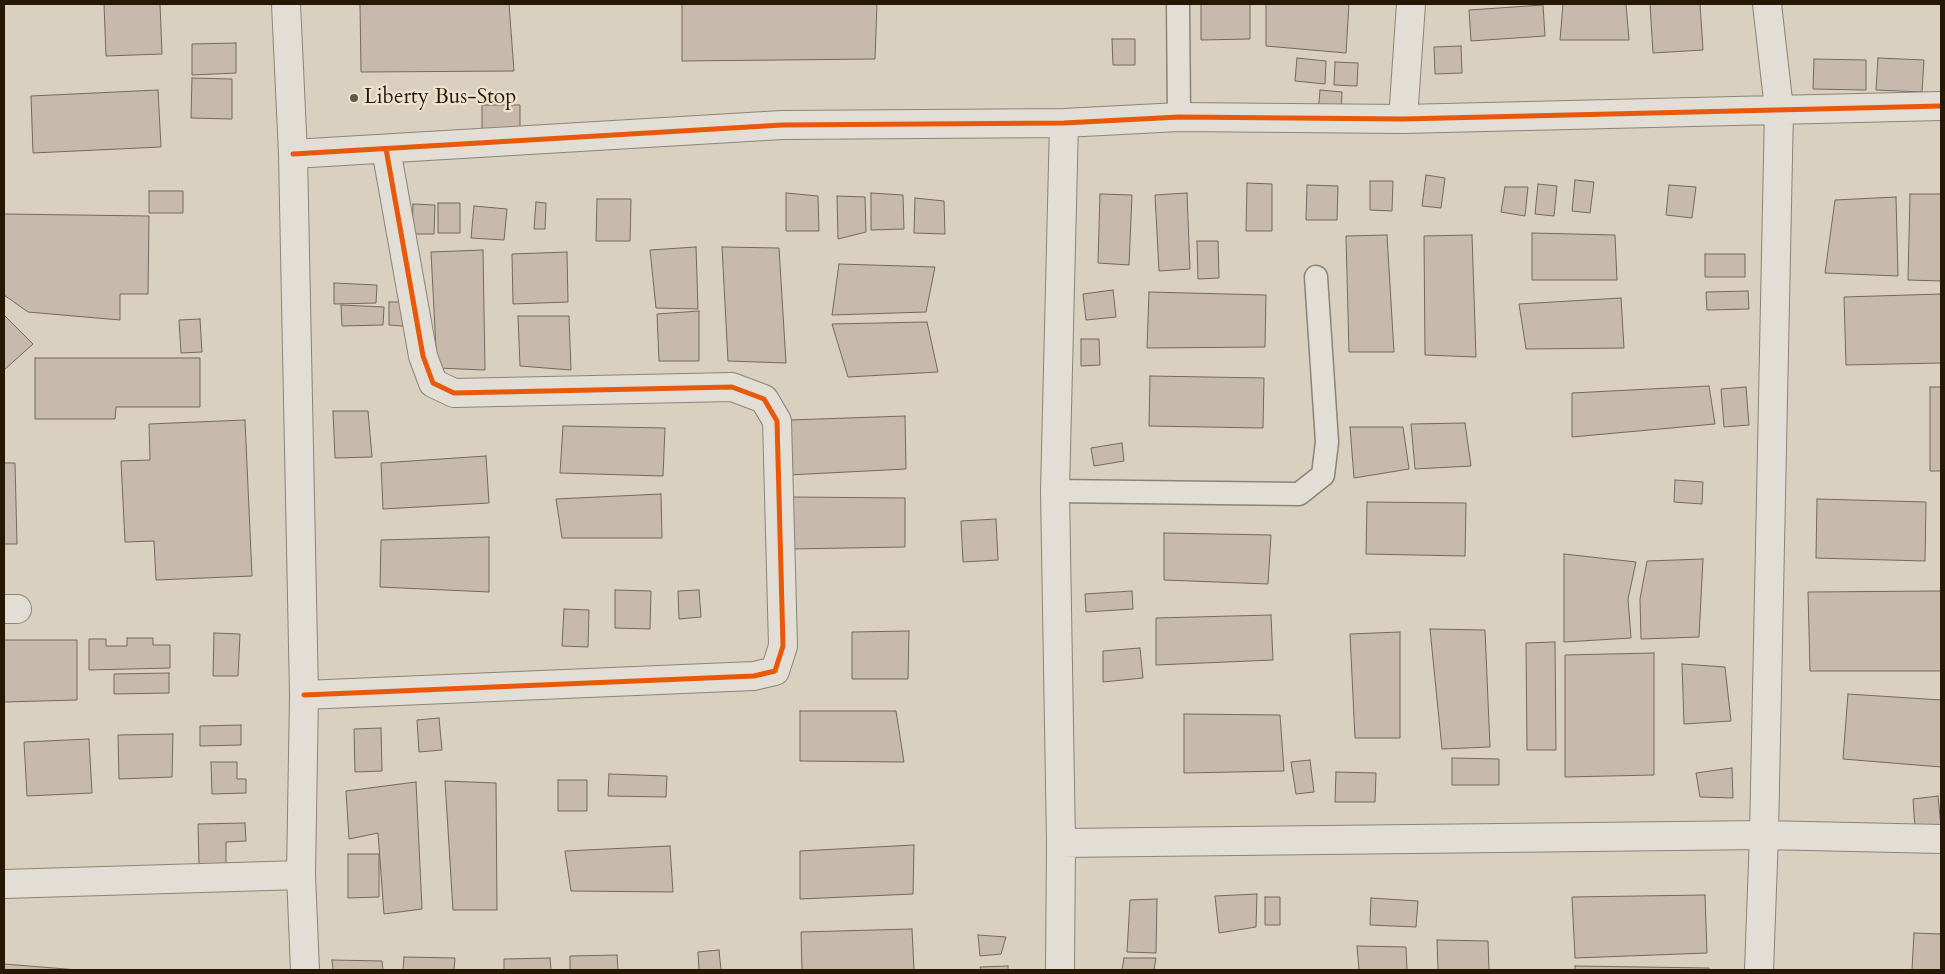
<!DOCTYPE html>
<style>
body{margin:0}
#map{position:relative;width:1945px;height:974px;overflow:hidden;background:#dad0bf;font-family:Cardo,serif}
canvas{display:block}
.frame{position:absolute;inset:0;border:5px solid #271806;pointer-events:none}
</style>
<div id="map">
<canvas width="1945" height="974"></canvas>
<div class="frame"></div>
</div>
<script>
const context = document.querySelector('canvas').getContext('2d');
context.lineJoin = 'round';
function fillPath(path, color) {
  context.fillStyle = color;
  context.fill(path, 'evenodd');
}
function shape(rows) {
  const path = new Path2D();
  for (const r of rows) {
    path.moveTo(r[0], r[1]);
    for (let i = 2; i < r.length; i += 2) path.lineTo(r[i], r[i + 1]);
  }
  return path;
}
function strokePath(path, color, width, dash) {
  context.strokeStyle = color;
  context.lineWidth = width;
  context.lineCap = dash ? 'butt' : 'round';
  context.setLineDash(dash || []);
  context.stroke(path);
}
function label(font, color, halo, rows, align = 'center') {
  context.font = font + ' Cardo,serif';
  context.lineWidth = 4.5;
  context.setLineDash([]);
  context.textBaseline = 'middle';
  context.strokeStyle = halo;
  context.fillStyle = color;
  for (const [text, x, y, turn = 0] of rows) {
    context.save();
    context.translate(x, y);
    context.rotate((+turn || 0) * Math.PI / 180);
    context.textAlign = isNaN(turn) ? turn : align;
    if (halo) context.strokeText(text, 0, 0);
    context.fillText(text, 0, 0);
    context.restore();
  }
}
const building = shape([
 [104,4,160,4,162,54,106,56,104,4],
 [360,4,509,4,514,71,361,72,360,4],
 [682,4,877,4,875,59,682,61,682,4],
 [1201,4,1250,4,1250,39,1201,40,1201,4],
 [1266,4,1349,4,1346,53,1266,46,1266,4],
 [1563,4,1626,4,1629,40,1560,40,1563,4],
 [1650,4,1700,4,1703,50,1653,53,1650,4],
 [1543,5,1545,36,1471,41,1469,10,1543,5],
 [1112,39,1135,39,1135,65,1113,65,1112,39],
 [236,43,236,73,192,75,192,44,236,43],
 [1461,46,1462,73,1435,74,1434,47,1461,46],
 [1297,58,1326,61,1325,84,1295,81,1297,58],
 [1878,58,1924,60,1922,92,1876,90,1878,58],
 [1814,59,1866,60,1866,90,1813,89,1814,59],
 [1335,62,1358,63,1357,86,1334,85,1335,62],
 [192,78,232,79,232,119,191,118,192,78],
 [158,90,161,147,33,153,31,96,158,90],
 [1320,90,1342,92,1341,115,1318,114,1320,90],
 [482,105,520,105,520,131,482,131,482,105],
 [1426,175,1445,178,1441,208,1422,206,1426,175],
 [1575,180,1594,182,1590,213,1572,211,1575,180],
 [1370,181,1393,181,1392,211,1370,210,1370,181],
 [1247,183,1272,184,1272,231,1246,231,1247,183],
 [1538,184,1557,186,1554,216,1535,214,1538,184],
 [1307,185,1338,186,1337,220,1306,220,1307,185],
 [1669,185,1696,187,1692,218,1666,215,1669,185],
 [1505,187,1528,187,1525,216,1501,212,1505,187],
 [149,191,183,191,183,213,149,213,149,191],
 [786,193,818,196,819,231,786,231,786,193],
 [871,193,903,195,904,229,871,230,871,193],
 [1187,193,1190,269,1159,271,1155,195,1187,193],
 [1100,194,1132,195,1129,265,1098,263,1100,194],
 [1910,194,1941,194,1941,281,1908,280,1910,194],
 [837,196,865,197,866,232,838,239,837,196],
 [1896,197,1898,276,1825,273,1835,200,1896,197],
 [915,198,944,201,945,234,914,233,915,198],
 [597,199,631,199,630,241,596,241,597,199],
 [536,202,546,203,545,229,534,229,536,202],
 [438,203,460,203,460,233,438,233,438,203],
 [413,204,435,205,434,234,412,234,413,204],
 [474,206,507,209,504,240,471,238,474,206],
 [4,214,149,216,148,294,120,294,120,320,28,312,4,295,4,214],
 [1532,233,1615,235,1617,280,1532,280,1532,233],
 [1387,235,1394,352,1349,352,1346,236,1387,235],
 [1472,235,1476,357,1425,355,1424,236,1472,235],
 [1197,241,1218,241,1219,278,1198,279,1197,241],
 [696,247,698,309,656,308,650,250,696,247],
 [722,247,779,248,786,363,728,361,722,247],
 [483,250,485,370,437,368,431,252,483,250],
 [567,252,568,302,513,304,512,254,567,252],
 [1705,254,1745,254,1745,277,1705,277,1705,254],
 [839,264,935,267,926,312,832,315,839,264],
 [334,283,377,285,376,303,334,304,334,283],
 [1113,290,1116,317,1086,320,1083,294,1113,290],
 [1748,291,1749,309,1707,310,1706,292,1748,291],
 [1149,292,1266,295,1265,347,1147,348,1149,292],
 [1941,294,1941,363,1846,365,1844,297,1941,294],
 [1621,298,1624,348,1526,349,1519,304,1621,298],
 [389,302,402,302,403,326,389,325,389,302],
 [341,305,384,307,383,325,342,326,341,305],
 [699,311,699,361,659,361,657,314,699,311],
 [4,315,33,344,4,370,4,315],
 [518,316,569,316,571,370,520,366,518,316],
 [200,319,202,352,181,353,179,320,200,319],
 [927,322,938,372,848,377,832,324,927,322],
 [1081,339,1099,339,1100,365,1081,366,1081,339],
 [35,358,200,358,200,407,116,407,115,419,35,419,35,358],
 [1150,376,1264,378,1263,428,1149,426,1150,376],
 [1709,386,1715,424,1572,437,1572,393,1709,386],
 [1746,387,1749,425,1724,427,1721,389,1746,387],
 [1930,387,1941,387,1941,471,1930,471,1930,387],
 [333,411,368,411,372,457,335,458,333,411],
 [905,416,906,469,788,475,790,420,905,416],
 [245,420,252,576,156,580,154,541,125,542,121,461,150,460,149,424,245,420],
 [1465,423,1471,466,1415,469,1411,424,1465,423],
 [563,426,665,428,663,476,560,473,563,426],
 [1350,427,1403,427,1409,469,1354,478,1350,427],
 [1122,443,1124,461,1094,466,1091,448,1122,443],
 [486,456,489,503,383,509,381,463,486,456],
 [4,463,15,463,17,544,4,544,4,463],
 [1675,480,1703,482,1702,504,1674,502,1675,480],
 [661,494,662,538,562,538,556,499,661,494],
 [791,497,905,498,905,547,790,549,791,497],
 [1817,499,1926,502,1925,561,1816,558,1817,499],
 [1367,502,1466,503,1465,556,1366,554,1367,502],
 [996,519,998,560,963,562,961,521,996,519],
 [1164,533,1271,535,1268,584,1164,580,1164,533],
 [489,537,489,592,380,587,381,540,489,537],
 [1564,554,1636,562,1628,599,1631,638,1564,642,1564,554],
 [1703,559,1699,637,1641,639,1640,599,1647,561,1703,559],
 [615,590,651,591,650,629,615,628,615,590],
 [699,590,701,617,679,619,678,591,699,590],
 [1132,591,1133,609,1086,612,1085,594,1132,591],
 [1941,591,1941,671,1810,671,1808,592,1941,591],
 [564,609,589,610,588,647,562,646,564,609],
 [1271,615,1273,660,1156,665,1156,618,1271,615],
 [1430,629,1485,630,1490,747,1442,749,1430,629],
 [909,631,908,679,852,679,852,632,909,631],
 [1400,632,1400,738,1355,738,1350,634,1400,632],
 [214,633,240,634,238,676,213,676,214,633],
 [127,638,153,638,153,645,170,645,170,668,89,670,89,639,106,639,106,646,127,646,127,638],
 [4,640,77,640,77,700,4,702,4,640],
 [1555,642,1556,750,1527,750,1526,643,1555,642],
 [1140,648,1143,678,1103,682,1103,651,1140,648],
 [1654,653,1654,775,1565,777,1565,655,1654,653],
 [1682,664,1725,667,1731,721,1684,724,1682,664],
 [169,673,169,693,114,694,114,674,169,673],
 [1848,694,1941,700,1941,767,1843,759,1848,694],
 [800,711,896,711,904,762,800,761,800,711],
 [1184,714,1280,715,1284,771,1184,773,1184,714],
 [439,718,442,750,419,752,417,720,439,718],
 [241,725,241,745,200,746,200,726,241,725],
 [381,728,382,771,355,772,354,729,381,728],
 [173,734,172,777,119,779,118,735,173,734],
 [89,739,92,793,27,796,24,742,89,739],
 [1452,758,1499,759,1499,785,1452,785,1452,758],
 [1310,760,1314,792,1296,794,1291,762,1310,760],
 [211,762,237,762,237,779,246,779,246,793,212,794,211,762],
 [1732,768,1733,798,1700,797,1696,773,1732,768],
 [1336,772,1376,773,1375,802,1335,802,1336,772],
 [609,774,667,776,666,797,608,796,609,774],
 [558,780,587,780,587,811,558,811,558,780],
 [445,781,496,783,497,910,453,910,445,781],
 [416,782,422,909,384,914,378,833,349,839,346,791,416,782],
 [1938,796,1941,827,1915,829,1913,799,1938,796],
 [245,823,246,841,226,842,226,864,199,865,198,824,245,823],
 [914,845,913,894,800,899,800,851,914,845],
 [670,846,673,892,571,891,565,851,670,846],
 [348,854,379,854,379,897,348,898,348,854],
 [1257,894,1256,927,1219,933,1215,896,1257,894],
 [1705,895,1707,953,1575,958,1572,897,1705,895],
 [1265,897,1280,897,1280,925,1265,925,1265,897],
 [1371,898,1418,901,1416,927,1370,925,1371,898],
 [1157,899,1156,953,1127,952,1130,900,1157,899],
 [912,929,914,970,802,970,801,932,912,929],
 [1914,933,1941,934,1941,970,1912,970,1914,933],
 [978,935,1006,937,1001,954,980,956,978,935],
 [1437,940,1488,941,1489,970,1438,970,1437,940],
 [1357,946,1406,947,1407,970,1359,970,1357,946],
 [719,950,721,970,699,970,698,952,719,950],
 [617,955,618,970,570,970,570,956,617,955],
 [404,957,455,958,454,970,403,970,404,957],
 [550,958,551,970,504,970,504,959,550,958],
 [1124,958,1156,958,1154,970,1122,970,1124,958],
 [332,960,382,961,383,970,333,970,332,960],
 [4,964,78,970,4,970,4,964],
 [1008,966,1008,970,981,970,980,967,1008,966],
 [1575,966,1709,968,1709,970,1575,970,1575,966]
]);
const lane = shape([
 [1178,4,1179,117],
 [1055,491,1299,494,1323,475,1327,442,1316,277]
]);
const street = shape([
 [286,4,293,154,304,695,301,875,305,970],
 [1403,119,1411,4],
 [293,154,782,125,1064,123,1179,117,1403,119,1941,106],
 [4,609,17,609],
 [304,695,754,676,775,671,783,646,777,421,764,399,732,387,454,393,433,383,423,356,386,149],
 [1061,843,1764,835,1941,839],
 [4,884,301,875],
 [1060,970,1061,843,1055,491,1064,123],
 [1759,970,1764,835,1779,109,1767,4]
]);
const cycleway = shape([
 [293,154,782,125,1064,123,1179,117,1403,119,1941,106],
 [304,695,754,676,775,671,783,646,777,421,764,399,732,387,454,393,433,383,423,356,386,149]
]);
const markers = [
 [354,98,5,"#665847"]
];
const poiNames = [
 ["Liberty Bus-Stop",364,98]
];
fillPath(building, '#c7b9ab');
strokePath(building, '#726a5f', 1);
strokePath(lane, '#8b8478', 25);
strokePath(street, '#8b8478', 30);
strokePath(lane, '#e2ded5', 22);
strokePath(street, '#e2ded5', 28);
strokePath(cycleway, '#e8590c', 5);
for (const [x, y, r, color] of markers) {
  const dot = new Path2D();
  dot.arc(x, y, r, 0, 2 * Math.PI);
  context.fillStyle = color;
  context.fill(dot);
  strokePath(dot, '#efe2ce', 2);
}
label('21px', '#271806', '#efe2ce', poiNames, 'left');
</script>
